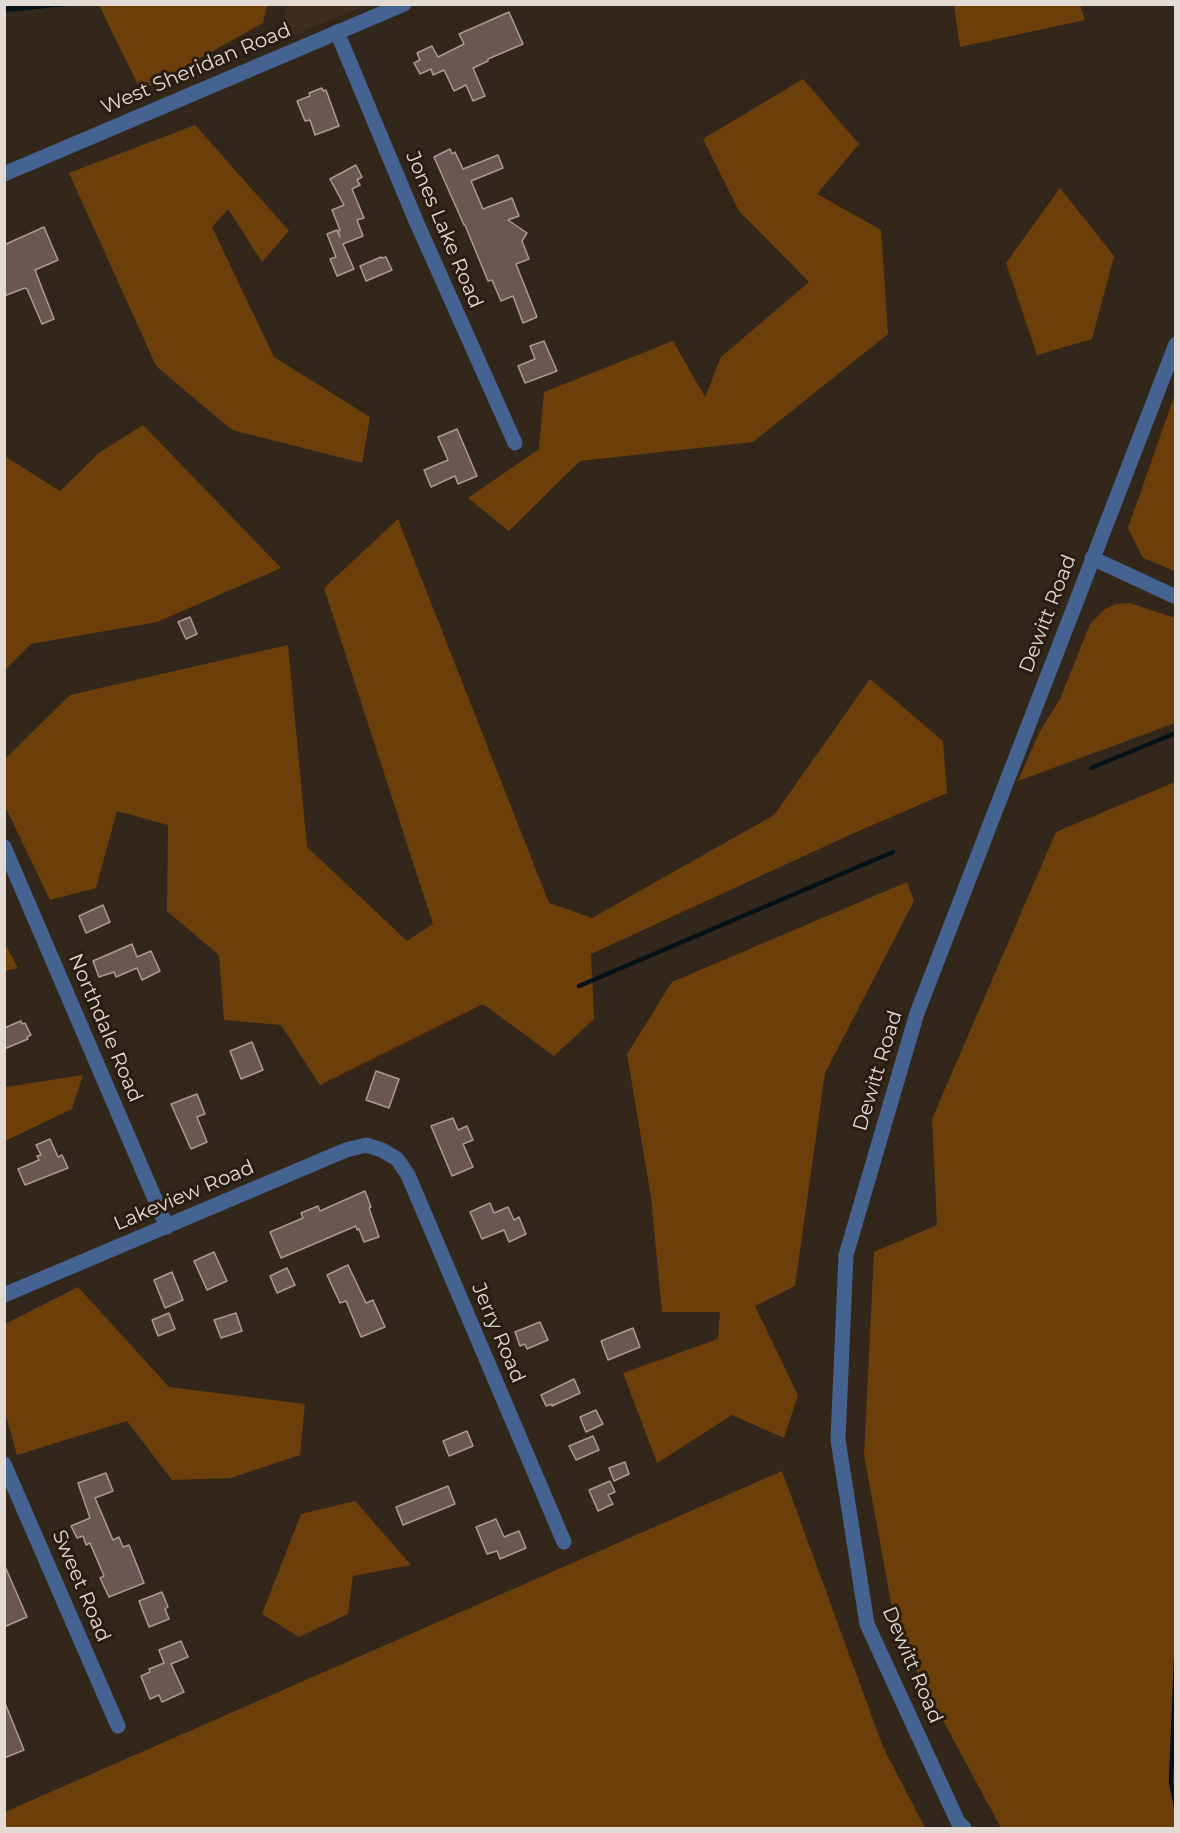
<!DOCTYPE html>
<style>
body{margin:0}
#map{position:relative;width:1180px;height:1833px;overflow:hidden;background:#33271c;font-family:Montserrat,sans-serif}
canvas{display:block}
.frame{position:absolute;inset:0;border:6px solid #e3dad3;pointer-events:none}
</style>
<div id="map">
<canvas width="1180" height="1833"></canvas>
<div class="frame"></div>
</div>
<script>
const context = document.querySelector('canvas').getContext('2d');
context.lineJoin = 'round';
function fillPath(path, color) {
  context.fillStyle = color;
  context.fill(path, 'evenodd');
}
function shape(rows) {
  const path = new Path2D();
  for (const r of rows) {
    path.moveTo(r[0], r[1]);
    for (let i = 2; i < r.length; i += 2) path.lineTo(r[i], r[i + 1]);
  }
  return path;
}
function strokePath(path, color, width, dash) {
  context.strokeStyle = color;
  context.lineWidth = width;
  context.lineCap = dash ? 'butt' : 'round';
  context.setLineDash(dash || []);
  context.stroke(path);
}
function label(font, color, halo, rows, align = 'center') {
  context.font = font + ' Montserrat,sans-serif';
  context.lineWidth = 6;
  context.setLineDash([]);
  context.textBaseline = 'middle';
  context.strokeStyle = halo;
  context.fillStyle = color;
  for (const [text, x, y, turn = 0] of rows) {
    context.save();
    context.translate(x, y);
    context.rotate((+turn || 0) * Math.PI / 180);
    context.textAlign = isNaN(turn) ? turn : align;
    if (halo) context.strokeText(text, 0, 0);
    context.fillText(text, 0, 0);
    context.restore();
  }
}
const built = shape([
 [287,5,287,4,367,5,279,41]
]);
const green = shape([
 [101,4,267,4,267,5,263,23,141,91,99,5],
 [954,5,1080,5,1085,20,960,47],
 [803,79,859,144,817,194,881,230,888,334,753,442,580,461,509,531,468,498,539,449,544,392,673,341,705,397,721,357,809,282,739,211,703,139],
 [195,125,289,231,262,262,228,209,212,227,274,357,370,417,362,463,232,430,156,366,69,173],
 [1060,188,1114,256,1092,339,1037,355,1006,263],
 [1175,394,1176,571,1175,571,1143,558,1128,528],
 [143,425,281,568,157,622,31,644,5,670,5,452,6,457,60,491,99,453],
 [398,519,549,903,592,918,774,815,870,679,943,741,947,793,854,833,591,954,594,1019,554,1056,483,1004,320,1085,281,1025,224,1020,219,955,167,911,168,825,117,811,96,888,50,900,5,806,5,759,70,695,288,645,307,847,407,941,433,924,324,588],
 [1130,603,1175,618,1175,723,1018,781,1039,733,1060,699,1090,624,1105,609,1116,604],
 [1175,782,1175,1828,1001,1828,897,1635,864,1455,874,1252,937,1225,932,1119,1056,832],
 [907,882,914,901,825,1073,795,1286,755,1306,798,1395,784,1438,732,1415,657,1463,623,1373,718,1339,720,1312,662,1312,651,1197,627,1054,672,982],
 [5,944,18,968,5,971],
 [83,1075,72,1109,5,1141,5,1087],
 [78,1287,169,1387,305,1404,300,1455,231,1478,172,1480,127,1421,17,1455,5,1412,5,1324],
 [782,1471,883,1747,925,1828,5,1828,5,1812],
 [355,1501,411,1565,353,1576,348,1614,299,1637,262,1614,301,1514]
]);
const water = shape([
 [5,4,78,4,78,5,5,12]
]);
const stream = shape([
 [1091,768,1176,733],
 [579,986,893,852],
 [1176,1658,1171,1783,1176,1806]
]);
const building = shape([
 [509,12,523,44,488,59,488,61,473,68,485,96,473,101,466,85,454,91,444,70,433,75,431,69,420,74,414,63,420,60,417,53,432,46,438,57,464,44,459,34,509,12],
 [322,88,323,91,326,90,339,126,315,135,310,120,305,121,297,101,310,96,309,93,322,88],
 [450,149,452,154,455,152,463,169,498,155,503,168,471,181,483,209,512,198,519,216,508,220,527,233,522,241,529,259,516,264,537,317,523,323,513,296,501,301,492,280,488,281,465,225,464,225,434,157,450,149],
 [356,165,362,177,357,180,360,185,352,189,364,218,357,220,363,236,343,244,354,269,337,276,330,259,336,257,327,234,337,230,340,237,338,231,340,230,332,210,344,205,330,179,356,165],
 [44,227,58,260,35,270,54,319,42,324,27,289,25,288,4,296,4,245,44,227],
 [381,257,382,258,386,257,392,270,366,281,360,266,381,257],
 [544,341,557,371,525,383,518,366,535,359,530,346,544,341],
 [457,429,477,476,458,484,455,476,431,487,424,470,448,460,438,437,457,429],
 [190,617,197,634,186,639,178,622,190,617],
 [103,905,110,922,86,933,79,916,103,905],
 [132,944,137,957,151,951,160,971,142,980,137,968,116,977,114,972,99,977,93,961,132,944],
 [21,1021,22,1024,25,1023,31,1035,27,1037,28,1039,4,1049,4,1028,21,1021],
 [252,1042,263,1070,241,1079,230,1051,252,1042],
 [376,1071,399,1079,389,1108,366,1100,376,1071],
 [197,1094,205,1114,197,1117,207,1142,191,1149,171,1104,197,1094],
 [453,1118,458,1130,467,1126,473,1140,463,1144,473,1167,452,1176,431,1126,453,1118],
 [50,1139,58,1157,62,1155,68,1168,25,1185,18,1169,39,1160,37,1156,41,1155,36,1145,50,1139],
 [365,1191,371,1207,369,1208,379,1237,364,1242,359,1229,357,1230,356,1226,281,1258,270,1232,303,1218,301,1213,318,1206,320,1211,365,1191],
 [490,1203,494,1213,508,1207,514,1220,519,1217,526,1234,509,1242,504,1230,482,1239,470,1212,490,1203],
 [214,1252,227,1281,207,1290,194,1261,214,1252],
 [348,1265,366,1303,373,1300,385,1327,361,1337,346,1301,340,1303,327,1275,348,1265],
 [287,1268,295,1285,277,1293,270,1276,287,1268],
 [172,1272,183,1300,165,1308,154,1280,172,1272],
 [169,1313,175,1329,158,1336,152,1320,169,1313],
 [236,1313,242,1331,221,1338,214,1320,236,1313],
 [540,1322,548,1340,527,1349,525,1344,520,1346,515,1332,540,1322],
 [633,1328,640,1347,608,1360,601,1341,633,1328],
 [574,1379,580,1393,552,1406,552,1404,546,1406,541,1395,574,1379],
 [596,1410,603,1424,586,1432,580,1417,596,1410],
 [467,1431,473,1446,449,1456,443,1441,467,1431],
 [593,1436,599,1450,576,1460,569,1446,593,1436],
 [625,1462,629,1474,614,1481,609,1468,625,1462],
 [106,1473,113,1491,95,1498,113,1540,119,1537,123,1547,129,1545,144,1583,109,1597,100,1578,104,1576,90,1543,86,1545,83,1536,77,1538,71,1526,90,1518,78,1483,106,1473],
 [610,1481,615,1492,608,1495,613,1504,598,1511,589,1490,610,1481],
 [448,1486,455,1504,403,1525,396,1507,448,1486],
 [496,1519,504,1537,519,1531,526,1548,500,1559,497,1551,487,1554,476,1527,496,1519],
 [4,1564,27,1617,4,1627,4,1564],
 [162,1592,168,1607,165,1609,169,1619,149,1627,139,1601,162,1592],
 [181,1641,188,1657,171,1664,184,1692,162,1702,159,1695,150,1699,141,1676,150,1672,149,1669,164,1663,159,1650,181,1641],
 [5,1703,24,1750,4,1758,4,1704,5,1703]
]);
const minor = shape([
 [337,32,416,221,515,443],
 [1092,558,1176,597],
 [4,847,167,1227],
 [4,1295,346,1150,366,1145,382,1150,397,1159,408,1175,564,1542],
 [4,1464,118,1726]
]);
const tertiary = shape([
 [4,174,404,4],
 [964,1828,958,1822,867,1624,838,1440,846,1255,917,1013,1176,344]
]);
const streetNames = [
 ["West Sheridan Road",196,69,-23],
 ["Jones Lake Road",444,230,67],
 ["Dewitt Road",1048,614,-69],
 ["Northdale Road",105,1028,67],
 ["Dewitt Road",878,1071,-73],
 ["Lakeview Road",184,1196,-23],
 ["Jerry Road",498,1333,67],
 ["Sweet Road",81,1586,67],
 ["Dewitt Road",912,1665,67]
];
fillPath(built, '#3e2d1e');
fillPath(green, '#6c3f0a');
fillPath(water, '#041218');
strokePath(stream, '#041218', 4.5);
fillPath(building, '#6a5753');
strokePath(building, '#ad9893', 1.5);
strokePath(minor, '#456390', 15);
strokePath(tertiary, '#456390', 15);
label('20px', '#e3dad3', '#291d12', streetNames);
</script>
